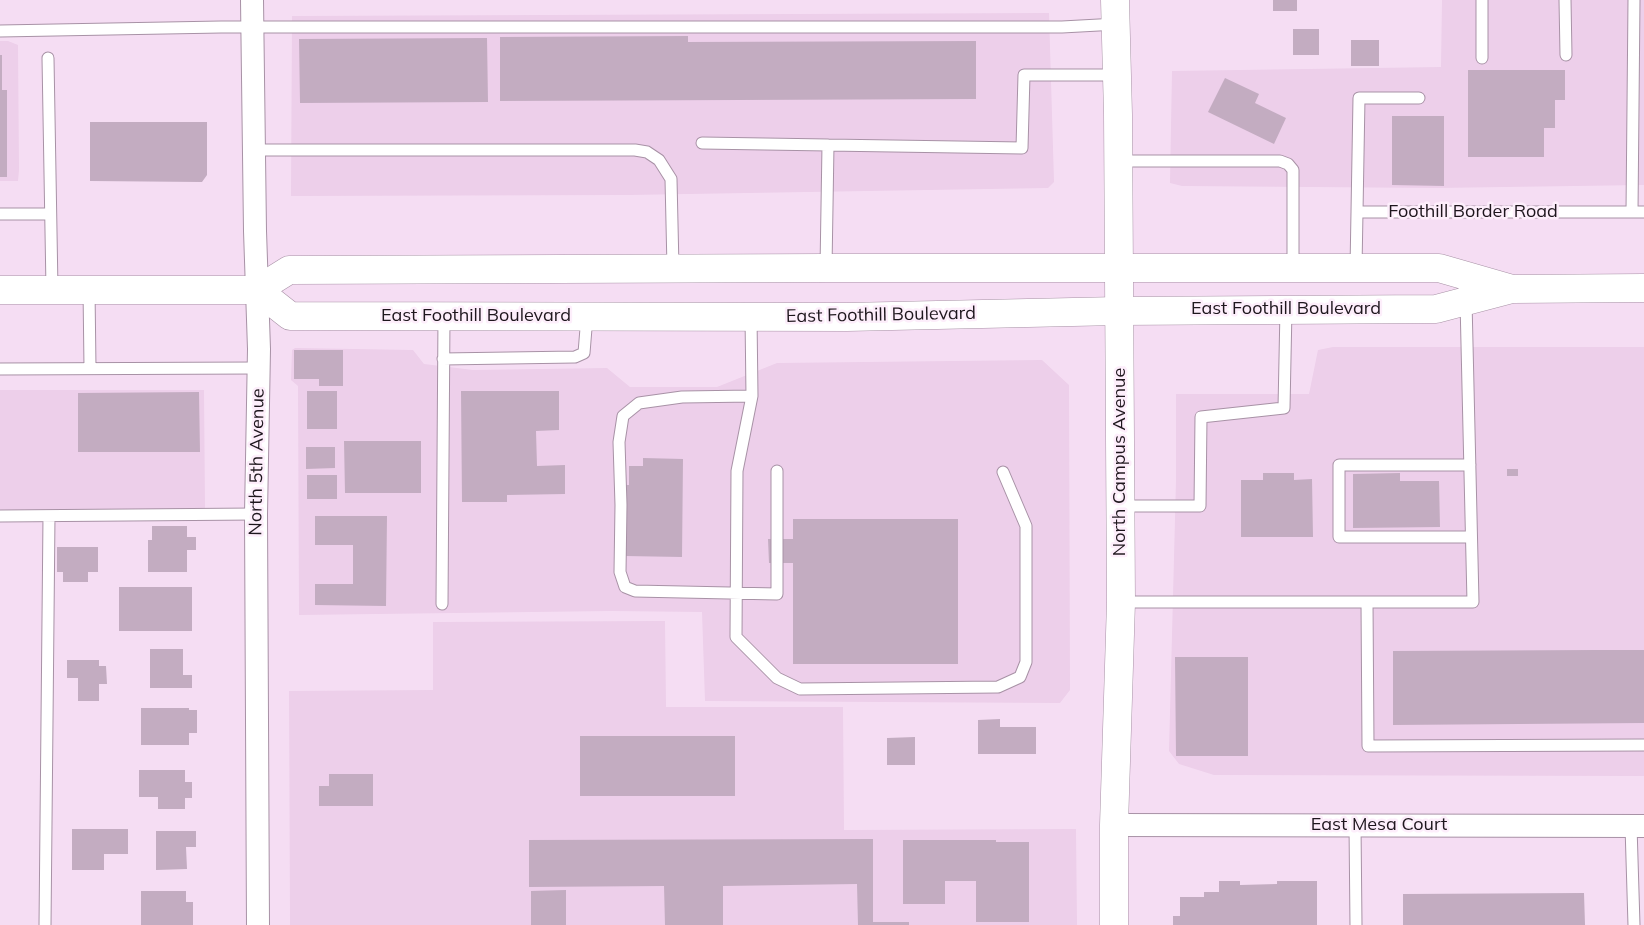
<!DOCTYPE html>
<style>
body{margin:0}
canvas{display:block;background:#f5ddf3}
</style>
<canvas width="1644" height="925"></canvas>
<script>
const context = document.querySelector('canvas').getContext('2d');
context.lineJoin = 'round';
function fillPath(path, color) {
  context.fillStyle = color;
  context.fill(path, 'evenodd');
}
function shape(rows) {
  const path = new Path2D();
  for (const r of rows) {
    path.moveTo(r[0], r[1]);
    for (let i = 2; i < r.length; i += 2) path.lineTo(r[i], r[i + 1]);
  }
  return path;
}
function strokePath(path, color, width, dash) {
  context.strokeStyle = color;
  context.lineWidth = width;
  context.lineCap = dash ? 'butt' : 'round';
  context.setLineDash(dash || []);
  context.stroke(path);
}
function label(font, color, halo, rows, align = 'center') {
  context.font = font + ' Mulish,sans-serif';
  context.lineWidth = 5;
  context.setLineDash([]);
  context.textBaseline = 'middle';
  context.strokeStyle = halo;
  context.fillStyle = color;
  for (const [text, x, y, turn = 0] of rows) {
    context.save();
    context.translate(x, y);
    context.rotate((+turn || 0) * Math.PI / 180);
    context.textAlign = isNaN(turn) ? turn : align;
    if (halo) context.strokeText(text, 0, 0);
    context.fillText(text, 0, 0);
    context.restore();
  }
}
const built = shape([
 [1442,0,1644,0,1644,185,1436,188,1182,186,1170,183,1172,71,1441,67],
 [1049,13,1054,182,1048,188,628,195,291,196,292,16],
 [0,41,8,41,18,45,19,170,18,181,0,181],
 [1333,347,1644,347,1644,776,1214,775,1179,764,1169,751,1176,480,1176,394,1309,394,1318,350],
 [295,348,413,350,424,364,473,370,607,368,630,387,717,387,777,363,1042,360,1069,385,1070,690,1060,703,705,701,702,612,611,611,299,615,298,386,291,380,292,350],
 [0,390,204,390,205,508,193,512,0,511],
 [665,621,666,707,843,707,844,830,1076,829,1077,925,290,925,289,691,433,690,433,622]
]);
const building = shape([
 [1273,0,1297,0,1297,11,1273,11],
 [1293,29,1319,29,1319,55,1293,55],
 [688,36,688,42,976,41,976,99,500,101,500,37],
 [487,38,488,102,300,103,299,39],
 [1351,40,1379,40,1379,66,1351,66],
 [0,55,2,55,2,90,7,90,7,177,0,177],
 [1468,70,1565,70,1565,100,1555,100,1555,128,1544,128,1544,157,1468,157],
 [1225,78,1259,94,1255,103,1286,118,1274,144,1208,112],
 [1392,116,1444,116,1444,186,1392,185],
 [90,122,207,122,207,175,202,182,90,181],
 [294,350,343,350,343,386,319,386,319,379,294,379],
 [307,391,337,391,337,429,307,429],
 [461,391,559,391,559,430,536,431,537,466,565,465,565,494,507,495,507,502,462,502],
 [199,392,200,452,78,452,78,393],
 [344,441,421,441,421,493,345,493],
 [306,447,335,447,335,468,306,469],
 [643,458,683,459,682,557,625,556,625,485,629,485,629,466,643,466],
 [1507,469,1518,469,1518,476,1507,476],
 [1263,473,1294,473,1294,480,1312,479,1313,537,1241,537,1241,480,1263,480],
 [1400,473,1400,481,1439,481,1440,527,1353,528,1353,474],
 [307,475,337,475,337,499,307,499],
 [315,516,387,516,386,606,315,605,315,584,353,584,353,545,315,545],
 [793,519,958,519,958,664,793,664,793,563,769,563,768,539,793,539],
 [152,526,187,526,187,537,196,537,196,550,187,550,187,572,148,572,148,540,152,540],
 [57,547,98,547,98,572,88,572,88,582,63,582,63,572,57,572],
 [119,587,192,587,192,631,119,631],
 [150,649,183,649,183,675,192,675,192,688,150,688],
 [1594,650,1644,650,1644,723,1393,725,1393,651],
 [1175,657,1248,657,1248,756,1176,756],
 [67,660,99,660,99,666,106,666,107,684,99,684,99,701,78,701,78,678,67,678],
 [141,708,189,708,189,710,197,710,197,733,189,733,189,745,141,745],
 [1000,719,1000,727,1036,727,1036,754,978,754,978,720],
 [580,736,735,736,735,796,580,796],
 [915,737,915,765,887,765,887,738],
 [139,770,185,770,185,782,192,782,192,798,185,798,185,809,158,809,158,797,139,797],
 [329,774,373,774,373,806,319,806,319,786,329,786],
 [72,829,128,829,128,854,104,854,104,870,72,870],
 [156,831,196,831,196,847,186,847,187,869,156,870],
 [873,839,873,922,909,922,909,925,858,925,857,884,723,886,723,925,665,925,664,886,529,887,529,840],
 [903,840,996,840,996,842,1029,842,1029,922,976,922,976,881,945,881,945,904,903,904],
 [1219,881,1240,881,1240,885,1277,884,1277,881,1317,881,1317,925,1173,925,1173,916,1180,916,1180,897,1204,897,1204,892,1219,892],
 [566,890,566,925,531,925,531,891],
 [141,891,186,891,186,902,193,902,193,925,141,925],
 [1584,893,1585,925,1403,925,1403,894]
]);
const lane = shape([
 [1565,0,1566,55],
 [0,31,221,27,1062,27,1117,24],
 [48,58,52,289],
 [1482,58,1482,0],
 [702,143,828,145],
 [254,150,635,150,647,152,659,160,671,179,673,268],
 [1118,161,1280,161,1288,164,1293,170,1293,268],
 [1357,212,1359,98,1419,98],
 [1632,212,1634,0],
 [0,214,50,214],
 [826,268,828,145,1022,148,1024,75,1117,75],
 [1356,268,1357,212,1644,212],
 [89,289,90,368],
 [751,316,752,396,737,471,736,637,777,678,800,689,998,687,1020,677,1026,662,1026,526,1003,472],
 [443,359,575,357,584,353,587,316],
 [0,369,258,368],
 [752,396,682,397,639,403,623,416,619,442,621,505,620,572,625,587,635,591,777,594,777,471],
 [1470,465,1339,465,1339,537,1471,537],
 [1121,506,1200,506,1201,417,1284,408,1286,309],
 [0,516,256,514],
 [1121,602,1473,602,1466,301],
 [1367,602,1368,746,1644,745],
 [442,604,444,316],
 [1355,825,1356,925],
 [1631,826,1634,925],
 [45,925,49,516]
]);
const street = shape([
 [252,0,255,231,259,349,256,514,258,925],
 [1114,825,1644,826]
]);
const secondary = shape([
 [1114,925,1114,825,1121,602,1118,114,1115,0]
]);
const primary = shape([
 [0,290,257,290,289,270,826,268,1439,268,1512,289],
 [257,290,290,316,847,317,1118,311,1436,309,1512,289,1644,288]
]);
const streetNames = [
 ["Foothill Border Road",1473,212],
 ["East Foothill Boulevard",1286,309],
 ["East Foothill Boulevard",881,315,-1],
 ["East Foothill Boulevard",476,316],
 ["North 5th Avenue",257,462,-89],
 ["North Campus Avenue",1120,462,-90],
 ["East Mesa Court",1379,825]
];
fillPath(built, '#edcfea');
fillPath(building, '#c3acc1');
strokePath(lane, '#a892a6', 13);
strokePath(street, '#a892a6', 24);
strokePath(secondary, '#a892a6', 29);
strokePath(primary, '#a892a6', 29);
strokePath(lane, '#fff', 11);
strokePath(street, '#fff', 22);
strokePath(secondary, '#fff', 28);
strokePath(primary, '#fff', 28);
label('18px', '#1e161d', '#fdeefb', streetNames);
</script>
